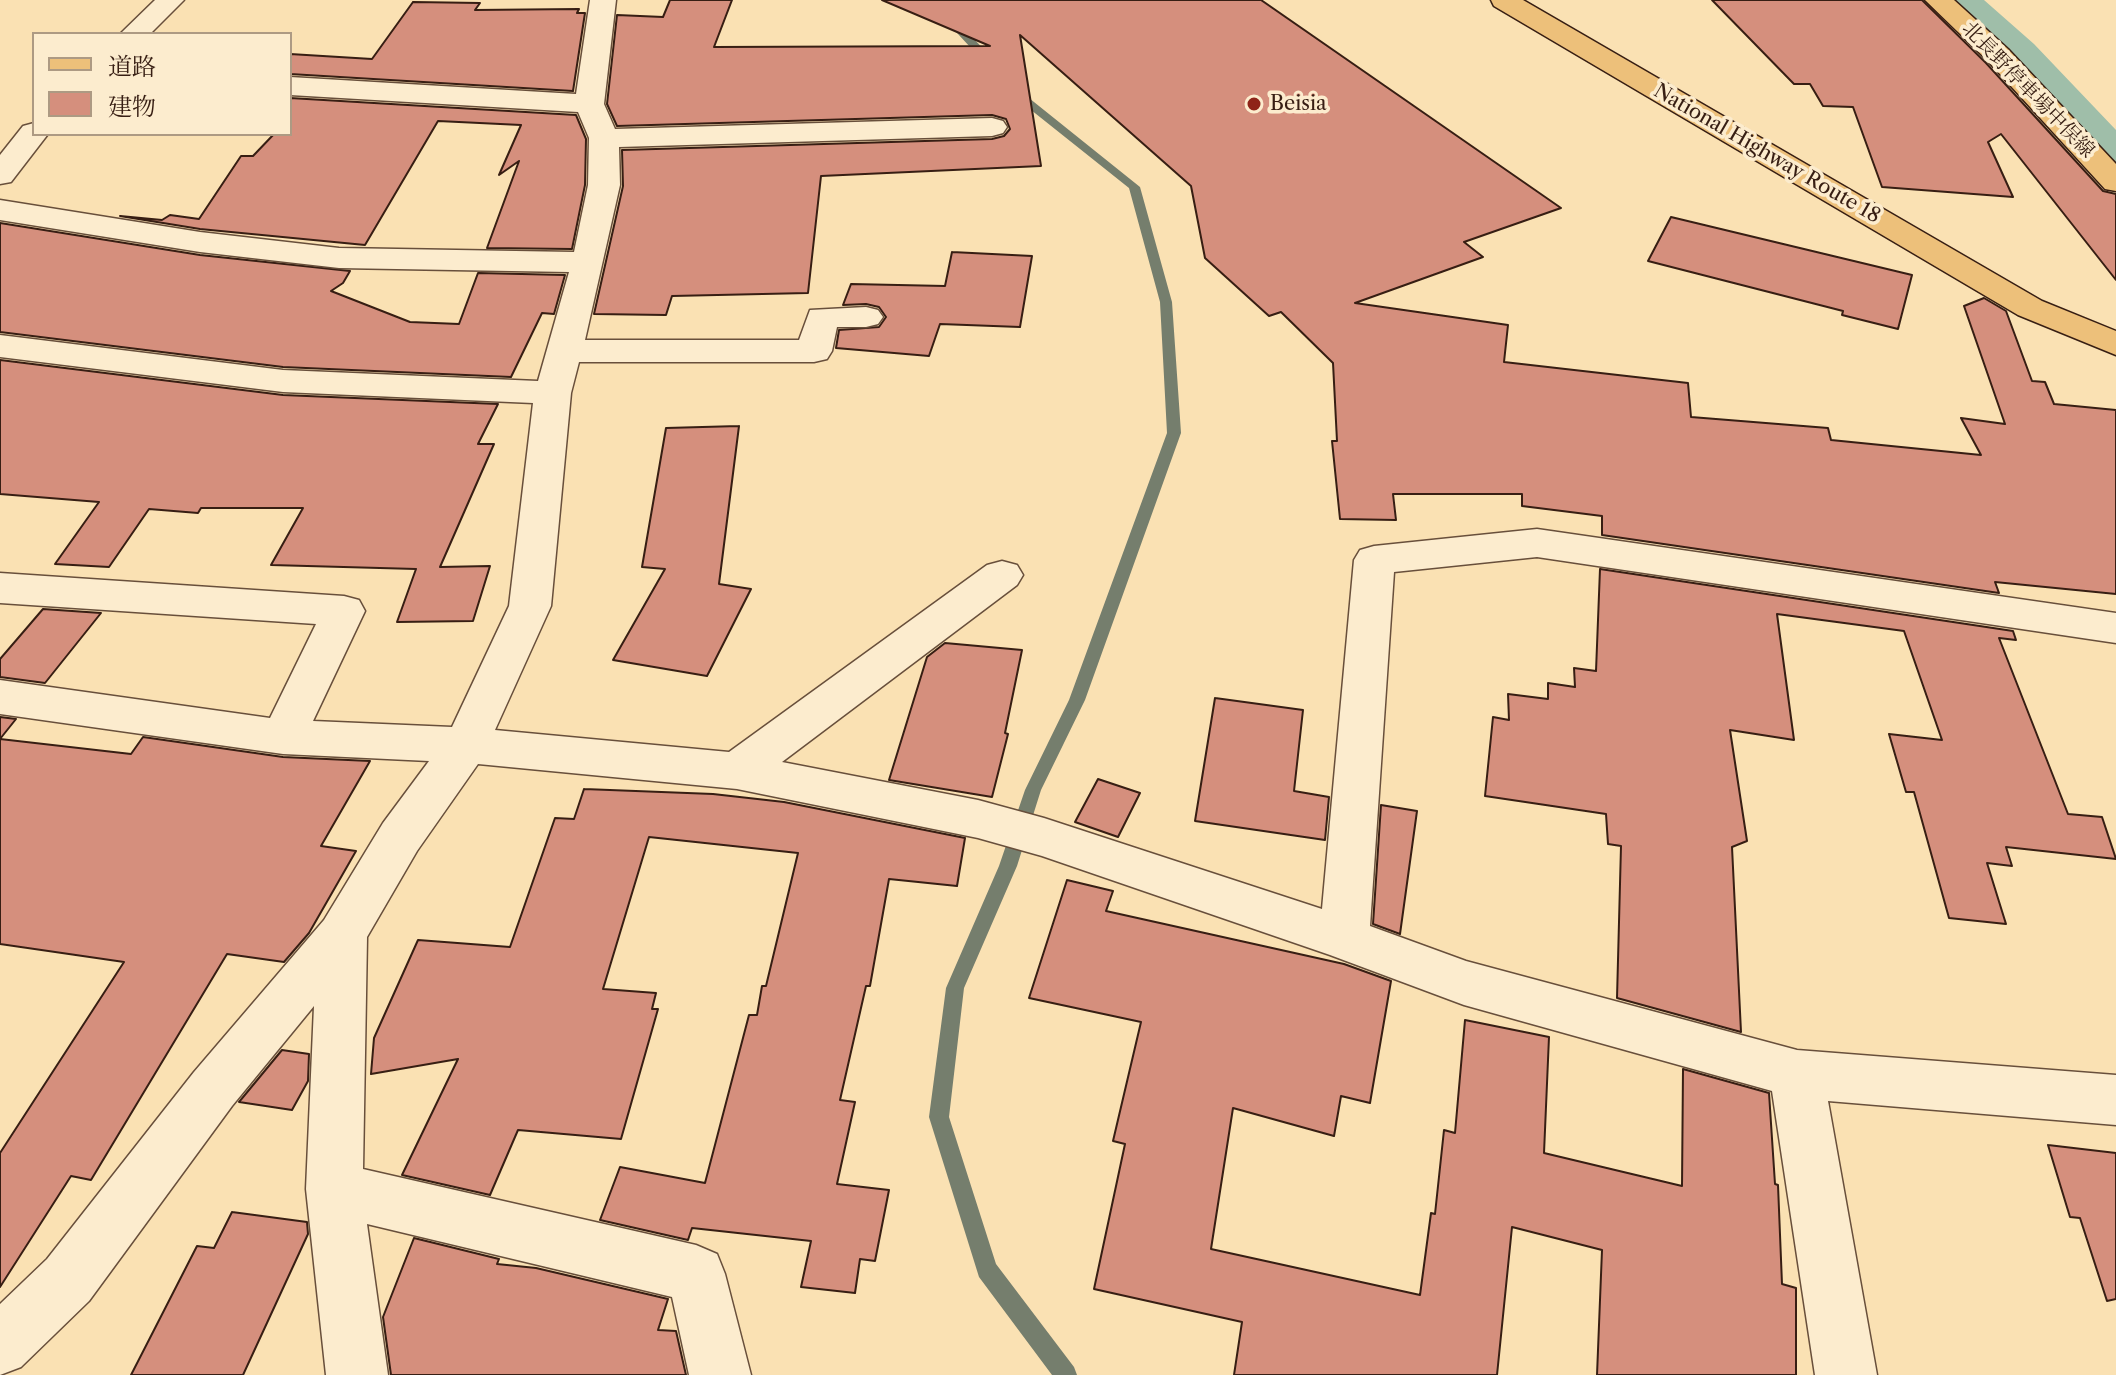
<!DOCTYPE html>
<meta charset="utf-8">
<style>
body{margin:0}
#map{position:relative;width:2116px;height:1375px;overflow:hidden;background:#fae1b3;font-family:"Libre Caslon Text","Noto Serif JP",serif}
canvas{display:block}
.legend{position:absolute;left:32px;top:32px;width:260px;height:104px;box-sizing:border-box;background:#fcecce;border:2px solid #ad9a83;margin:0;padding:10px 14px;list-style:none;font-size:24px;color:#371e13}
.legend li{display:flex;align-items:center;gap:16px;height:40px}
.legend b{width:40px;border:2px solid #ad9a83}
</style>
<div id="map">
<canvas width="2116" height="1375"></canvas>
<ul class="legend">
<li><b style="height:10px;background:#edc07a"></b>道路</li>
<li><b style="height:22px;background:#d58f7d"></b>建物</li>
</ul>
</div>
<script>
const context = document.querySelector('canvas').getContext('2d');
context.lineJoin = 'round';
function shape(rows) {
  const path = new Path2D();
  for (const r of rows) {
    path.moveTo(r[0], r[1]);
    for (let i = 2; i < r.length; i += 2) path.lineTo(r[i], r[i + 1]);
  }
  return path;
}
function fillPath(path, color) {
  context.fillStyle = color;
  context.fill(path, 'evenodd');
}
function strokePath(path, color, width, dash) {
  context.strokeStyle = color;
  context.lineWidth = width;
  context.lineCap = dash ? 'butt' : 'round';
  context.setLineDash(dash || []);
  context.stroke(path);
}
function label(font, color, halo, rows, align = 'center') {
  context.font = font + ' "Libre Caslon Text","Noto Serif JP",serif';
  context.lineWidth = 7;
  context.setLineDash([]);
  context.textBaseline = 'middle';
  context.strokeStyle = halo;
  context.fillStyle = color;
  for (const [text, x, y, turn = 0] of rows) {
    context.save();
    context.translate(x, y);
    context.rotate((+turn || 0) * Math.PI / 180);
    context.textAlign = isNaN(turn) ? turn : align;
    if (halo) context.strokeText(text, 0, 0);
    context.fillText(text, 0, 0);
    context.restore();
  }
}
const stream = shape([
 [935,0,946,0,942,5,991,57,991,61,983,61,933,7,931,5,935,0],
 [1011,90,1019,90,1140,187,1172,302,1181,433,1085,700,1041,790,1017,866,964,988,949,1117,996,1264,1074,1367,1077,1375,1052,1375,979,1277,929,1117,946,988,999,866,1025,790,1069,700,1167,433,1160,302,1129,188,1011,94,1011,90]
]);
const canal = shape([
 [1947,0,1984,0,2034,44,2116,130,2116,165,2102,161,2008,60,1947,0]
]);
const building = shape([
 [670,0,732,0,714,47,990,46,882,0,1261,0,1561,208,1464,242,1483,257,1355,303,1508,325,1504,362,1688,383,1691,417,1828,428,1831,440,1981,455,1961,418,2005,424,1964,306,1984,298,2006,311,2032,381,2045,382,2054,404,2116,410,2116,594,1995,582,1999,593,1602,535,1602,516,1522,506,1522,494,1393,494,1396,520,1340,519,1332,441,1337,441,1333,363,1281,312,1269,316,1205,258,1191,186,1020,35,1041,166,821,176,808,293,672,296,666,315,594,314,623,186,622,150,992,139,1004,136,1010,129,1006,119,992,115,617,126,607,104,617,15,663,17,670,0],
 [1712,0,1922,0,1986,63,2103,191,2116,194,2116,280,2001,134,1988,142,2013,197,1882,187,1853,107,1823,106,1810,84,1794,84,1712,0],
 [413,2,480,3,475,10,579,9,577,13,585,13,573,91,290,74,290,54,372,59,413,2],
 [290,98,576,115,586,139,585,185,572,249,487,248,519,161,499,175,521,125,438,121,365,245,200,229,120,216,162,220,170,215,199,219,241,156,253,156,274,134,290,134,290,98],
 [1671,217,1912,275,1898,329,1842,315,1843,311,1648,261,1671,217],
 [0,223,200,255,350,271,343,283,331,291,410,322,459,324,478,273,565,275,554,314,542,313,511,377,283,367,0,332,0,223],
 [952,252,1032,256,1020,327,940,324,929,356,836,348,839,330,879,327,886,317,879,307,866,304,843,305,851,284,945,286,952,252],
 [0,360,283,395,498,404,478,444,494,444,440,567,490,566,473,621,397,622,416,569,271,565,303,508,201,508,198,513,149,509,109,567,55,564,99,502,0,494,0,360],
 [739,426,719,584,751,589,707,676,613,660,665,569,642,567,666,428,739,426],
 [1600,569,2013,631,2016,640,1999,638,2068,814,2102,817,2116,859,2006,847,2012,866,1987,863,2006,924,1949,918,1914,792,1906,792,1889,734,1942,740,1904,631,1777,614,1794,740,1730,730,1747,841,1732,847,1741,1032,1617,998,1621,846,1608,844,1606,814,1485,796,1493,717,1509,720,1508,694,1548,699,1548,683,1575,687,1574,668,1596,671,1600,569],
 [43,609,101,613,45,683,0,677,0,659,43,609],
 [945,643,1022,650,1005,733,1008,734,992,797,889,780,927,657,945,643],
 [1215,698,1303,710,1294,791,1329,797,1325,840,1195,821,1215,698],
 [0,717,16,719,0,739,131,754,143,737,283,757,370,761,321,846,356,851,309,933,284,962,227,954,91,1180,71,1176,0,1287,0,1153,124,962,0,944,0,717],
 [1098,779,1140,793,1118,837,1075,822,1098,779],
 [584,789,713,794,784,802,965,838,957,886,889,879,870,986,866,986,840,1100,855,1102,837,1184,889,1190,875,1261,860,1259,855,1293,801,1287,811,1241,692,1228,688,1240,600,1220,620,1167,705,1183,749,1015,757,1015,762,986,766,986,798,853,649,837,603,989,656,993,652,1009,658,1009,621,1139,518,1130,490,1195,402,1175,458,1059,371,1074,374,1038,418,940,510,947,555,818,574,819,584,789],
 [1381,805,1417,811,1400,934,1373,924,1381,805],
 [1067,880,1113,891,1106,911,1344,964,1391,981,1370,1103,1341,1096,1334,1136,1233,1108,1211,1249,1420,1295,1431,1213,1435,1214,1444,1130,1455,1133,1465,1020,1549,1037,1544,1153,1682,1186,1683,1069,1769,1093,1775,1184,1778,1185,1782,1284,1796,1288,1796,1375,1597,1375,1602,1250,1512,1227,1497,1375,1234,1375,1242,1322,1094,1289,1125,1144,1113,1141,1141,1022,1029,998,1067,880],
 [282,1050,309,1054,308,1081,292,1110,239,1102,282,1050],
 [2048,1145,2116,1153,2116,1299,2107,1301,2080,1218,2070,1217,2048,1145],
 [232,1212,307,1222,308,1234,243,1375,131,1375,197,1246,214,1248,232,1212],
 [414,1238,499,1259,497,1264,536,1268,668,1299,658,1330,676,1331,686,1375,391,1375,383,1317,414,1238]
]);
const minor = shape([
 [155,0,184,0,150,34,120,34,155,0],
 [590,0,616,0,604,104,615,129,992,118,1003,121,1007,127,1003,133,992,136,619,147,620,185,585,340,799,340,810,310,866,307,878,310,883,317,878,324,866,327,837,327,832,351,827,359,814,362,579,362,571,393,551,606,495,730,729,752,987,565,1002,561,1017,565,1023,575,1017,585,782,762,978,800,1044,818,1322,909,1354,560,1360,550,1374,546,1537,529,2116,613,2116,643,1537,557,1394,572,1370,926,1466,961,1797,1050,2116,1075,2116,1125,1828,1101,1877,1375,1815,1375,1772,1091,1464,1005,1330,955,1042,856,978,838,737,789,478,764,417,851,367,937,363,1169,696,1245,717,1254,725,1274,751,1375,689,1375,672,1297,367,1224,388,1375,326,1375,306,1189,314,1006,232,1106,89,1301,21,1367,0,1375,0,1304,47,1259,194,1072,324,920,383,823,429,761,283,754,0,714,0,680,270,718,316,624,0,603,0,573,344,596,359,600,365,611,313,721,452,727,509,606,533,403,283,392,0,357,0,335,283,370,538,381,569,272,339,268,200,252,0,220,0,200,200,232,339,248,574,252,588,185,589,138,578,112,290,95,290,77,576,94,590,0],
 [34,123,34,134,48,134,11,182,0,184,0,155,23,126,34,123]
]);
const major = shape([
 [1925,0,1954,0,2008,49,2116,164,2116,191,2105,189,1988,61,1925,0]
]);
const highway = shape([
 [1491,0,1523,0,2042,301,2116,331,2116,355,2018,315,1494,6,1491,0]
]);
const markers = [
 [1254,104,8,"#8f2418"]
];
const farStreetnames = [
 ["北長野停車場中俣線",2028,90,46],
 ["National Highway Route 18",1767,154,30]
];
const farPoinames = [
 ["Beisia",1270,104]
];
fillPath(stream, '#757e6d');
fillPath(canal, '#9fbea9');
fillPath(building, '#d58f7d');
strokePath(building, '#371e13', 2);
strokePath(minor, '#684f3b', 3);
strokePath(major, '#371e13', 3);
strokePath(highway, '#371e13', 3);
fillPath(minor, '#fcecce');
fillPath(major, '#edc07a');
fillPath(highway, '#edc07a');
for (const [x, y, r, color] of markers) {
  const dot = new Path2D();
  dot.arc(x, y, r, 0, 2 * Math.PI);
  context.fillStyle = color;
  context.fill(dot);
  strokePath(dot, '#fcecce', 3);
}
label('20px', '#371e13', '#fcecce', farStreetnames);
label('20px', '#371e13', '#fcecce', farPoinames, 'left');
</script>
